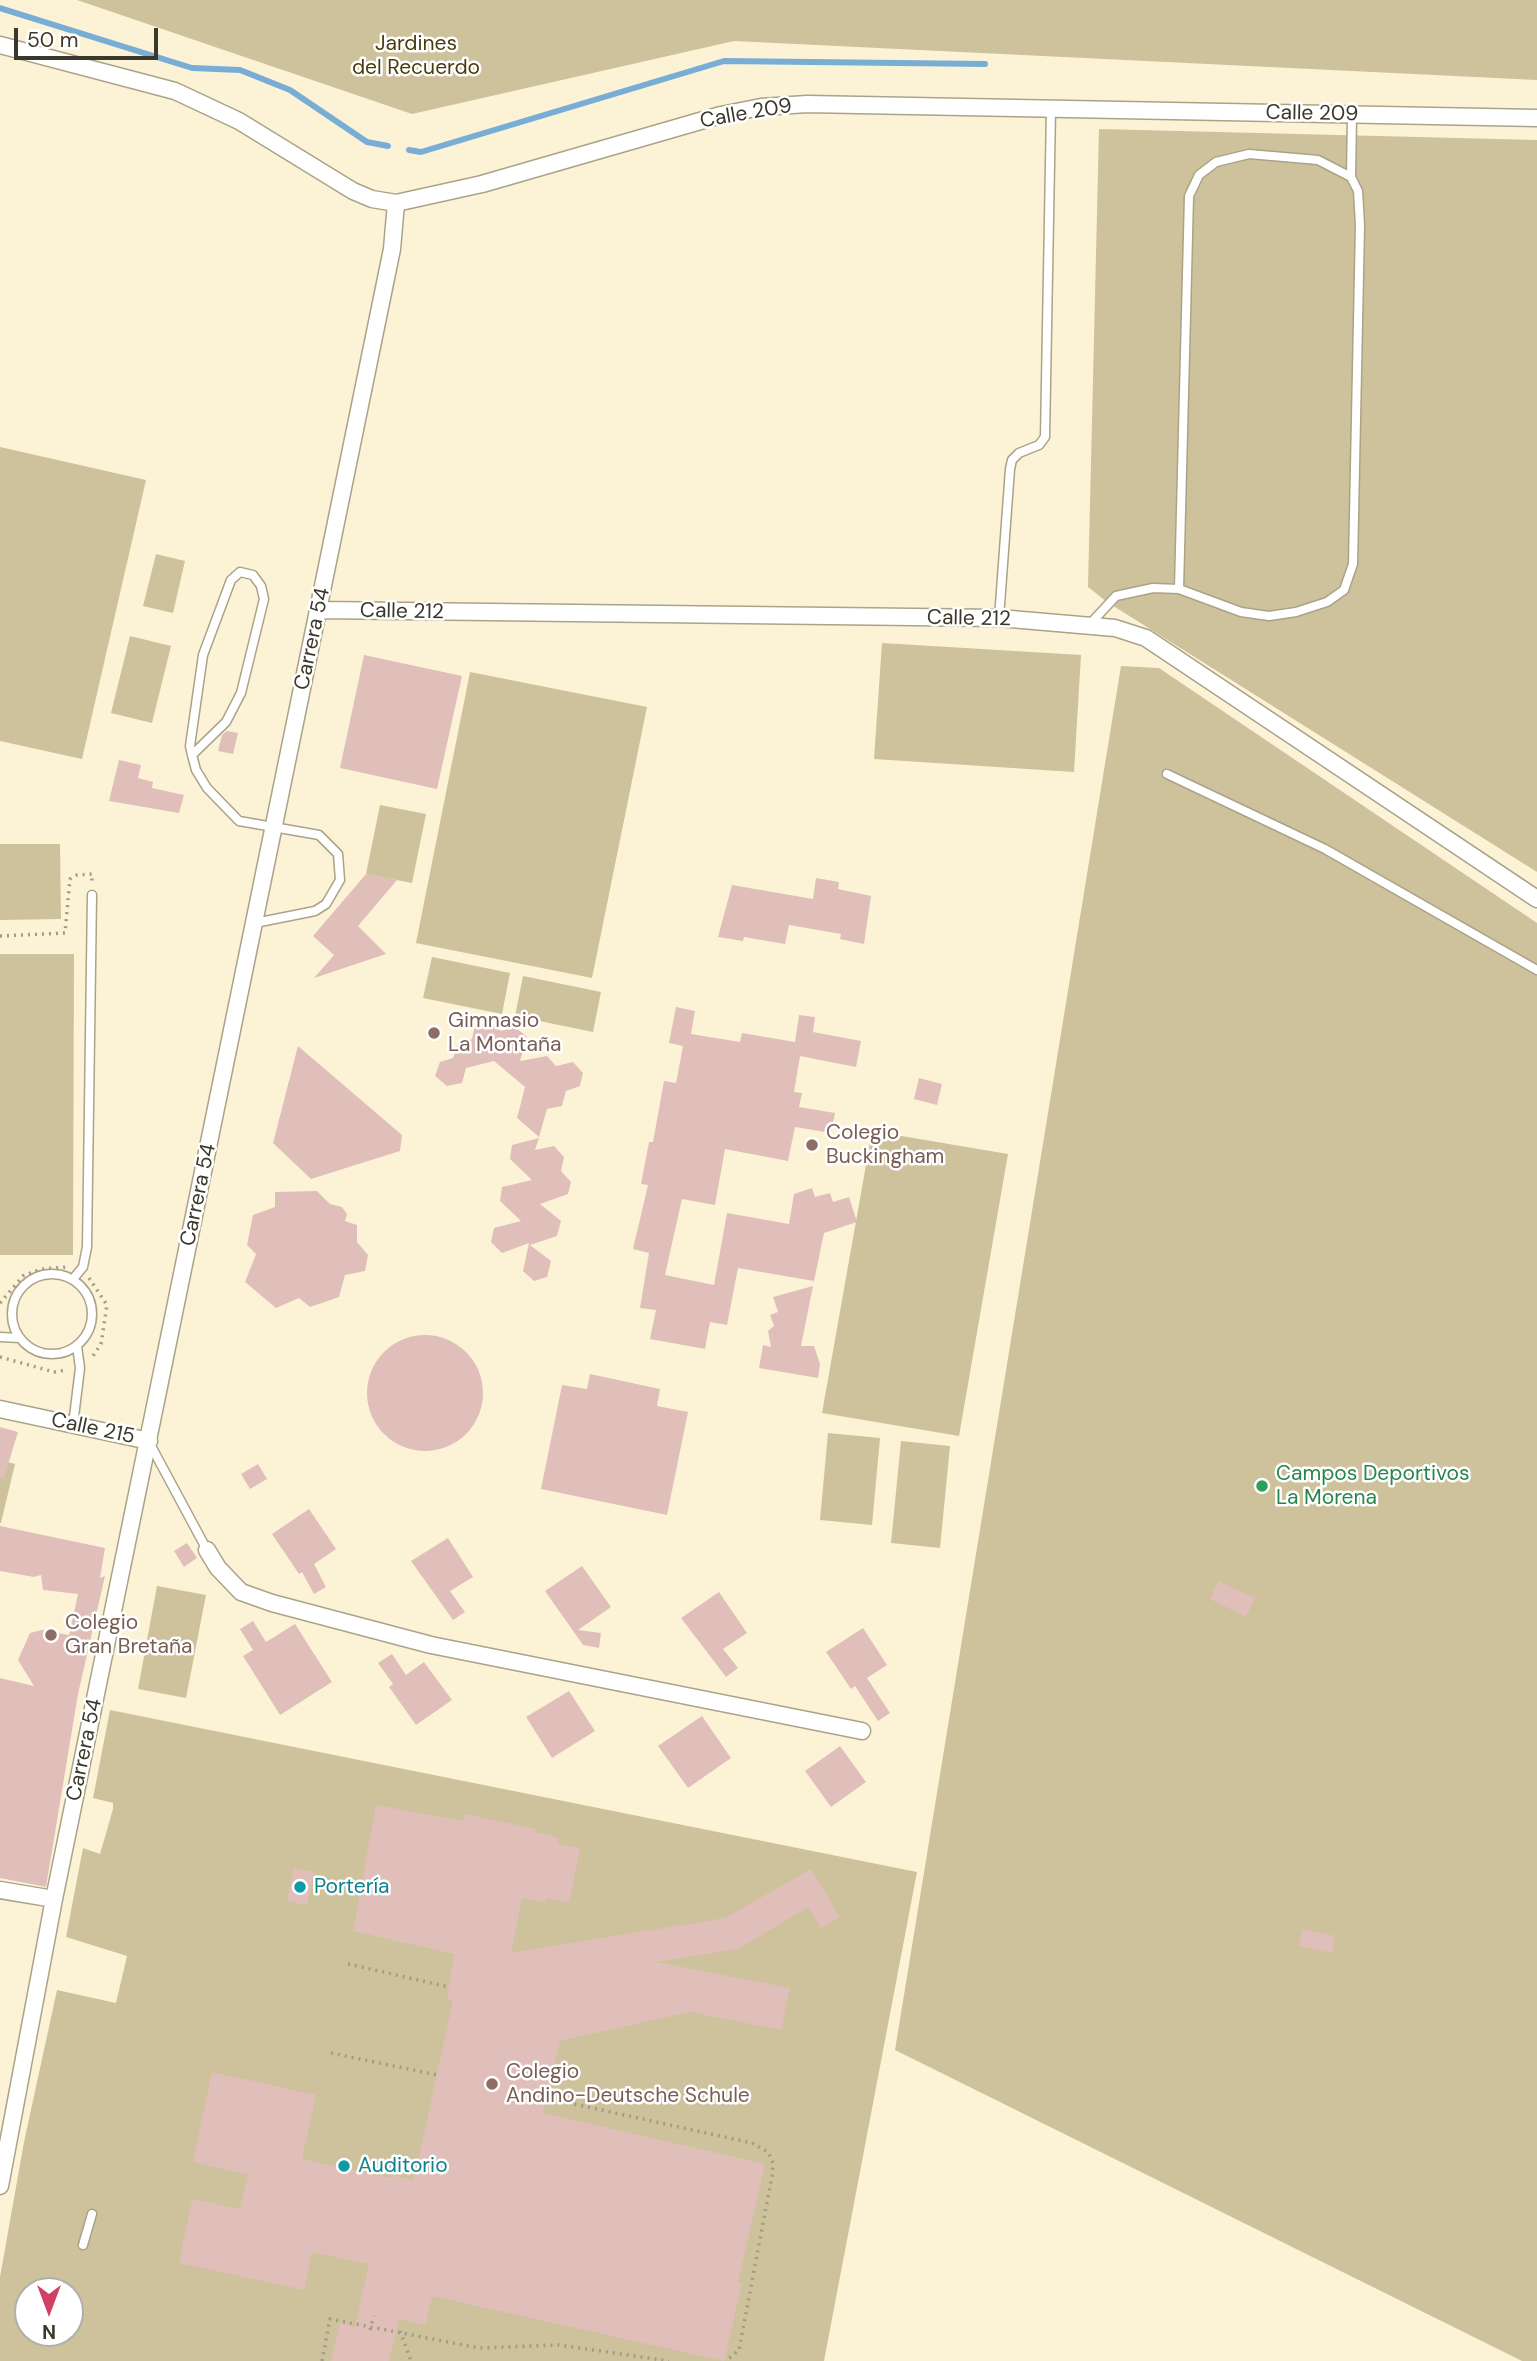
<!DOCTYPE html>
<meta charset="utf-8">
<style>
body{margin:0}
#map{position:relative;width:1537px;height:2361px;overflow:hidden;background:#fcf3d6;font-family:"DM Sans",sans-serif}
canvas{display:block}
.north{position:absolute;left:14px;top:2277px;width:70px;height:70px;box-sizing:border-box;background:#fff;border:2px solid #b0afaa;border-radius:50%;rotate:180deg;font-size:19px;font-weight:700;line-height:28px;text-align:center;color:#3a372b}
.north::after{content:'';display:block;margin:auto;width:24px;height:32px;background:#d04063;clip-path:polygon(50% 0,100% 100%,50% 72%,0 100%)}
.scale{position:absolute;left:14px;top:28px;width:144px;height:32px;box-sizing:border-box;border:4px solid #3a372b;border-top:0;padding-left:9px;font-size:21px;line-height:24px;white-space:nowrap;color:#3a372b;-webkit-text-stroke:5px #fff;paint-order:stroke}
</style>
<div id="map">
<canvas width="1537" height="2361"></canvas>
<div class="north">N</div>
<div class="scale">50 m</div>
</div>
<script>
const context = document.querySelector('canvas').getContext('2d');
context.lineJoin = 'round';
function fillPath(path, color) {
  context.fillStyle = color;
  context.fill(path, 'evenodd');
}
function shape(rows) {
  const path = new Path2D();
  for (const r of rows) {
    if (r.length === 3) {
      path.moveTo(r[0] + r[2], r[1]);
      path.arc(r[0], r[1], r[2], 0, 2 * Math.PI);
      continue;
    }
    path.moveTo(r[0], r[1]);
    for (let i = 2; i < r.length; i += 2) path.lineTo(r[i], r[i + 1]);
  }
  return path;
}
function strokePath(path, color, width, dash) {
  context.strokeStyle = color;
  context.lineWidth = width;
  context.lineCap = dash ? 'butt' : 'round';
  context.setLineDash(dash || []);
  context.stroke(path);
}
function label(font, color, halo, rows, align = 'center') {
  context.font = font + ' "DM Sans",sans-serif';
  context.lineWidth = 5;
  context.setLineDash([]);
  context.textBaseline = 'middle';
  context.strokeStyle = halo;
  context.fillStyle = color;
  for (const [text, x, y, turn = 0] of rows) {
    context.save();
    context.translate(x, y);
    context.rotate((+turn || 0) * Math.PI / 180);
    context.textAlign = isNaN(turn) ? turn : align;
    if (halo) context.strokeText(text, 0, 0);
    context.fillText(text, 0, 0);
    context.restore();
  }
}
const green = shape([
 [77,0,1537,0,1537,80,734,41,412,114],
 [1099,129,1537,140,1537,872,1107,602,1088,587],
 [0,447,146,480,82,759,0,741],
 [156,554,185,561,173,613,143,606],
 [130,636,171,646,152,723,111,713],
 [882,643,1081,655,1074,772,874,759],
 [1121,666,1159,668,1537,923,1537,2361,1522,2361,895,2050],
 [470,672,647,707,592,978,416,943],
 [380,805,426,814,412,883,366,874],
 [0,844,60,844,61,919,0,920],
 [0,954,74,954,73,1255,0,1255],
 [432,957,510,973,502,1014,423,998],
 [523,976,601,992,593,1032,515,1016],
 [872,1131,1008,1154,959,1436,822,1413],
 [828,1433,880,1438,872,1525,820,1520],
 [901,1441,950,1446,940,1548,891,1543],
 [0,1460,15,1464,1,1523,0,1523],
 [157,1586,206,1595,186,1698,138,1689],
 [110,1710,917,1872,824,2361,0,2361,0,2277,24,2142,57,1990,116,2003,127,1956,66,1937,83,1848,100,1854,113,1809,113,1803,93,1798],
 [28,2291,70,2291,70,2333,28,2333]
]);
const stream = shape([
 [0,8,192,68,240,70,290,90,367,142,388,146],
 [409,150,421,152,724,61,985,64]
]);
const building = shape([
 [364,655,462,676,437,789,340,768],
 [227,731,238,733,233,754,218,751,222,735],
 [119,760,141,765,138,778,153,782,152,788,184,795,179,813,109,801],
 [366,874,397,880,358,926,386,954,314,978,334,955,313,936],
 [816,878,839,882,838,889,871,896,864,944,840,939,841,934,789,925,785,944,744,937,743,941,718,937,732,885,813,899],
 [676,1007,695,1011,691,1034,740,1042,742,1033,795,1042,799,1015,815,1017,813,1032,861,1041,856,1067,800,1056,794,1092,802,1093,799,1107,835,1113,831,1133,795,1127,788,1161,725,1149,715,1205,682,1199,665,1275,714,1285,727,1213,789,1224,794,1194,812,1188,815,1197,830,1193,833,1202,849,1197,857,1222,824,1233,814,1281,738,1268,727,1325,710,1322,705,1349,650,1339,656,1310,640,1308,649,1253,633,1249,648,1185,641,1184,649,1142,653,1142,664,1081,676,1083,683,1046,669,1043],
 [489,1022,501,1031,515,1027,527,1037,520,1061,547,1056,556,1066,573,1062,583,1073,580,1086,566,1091,562,1106,547,1109,539,1137,517,1118,525,1087,494,1061,466,1068,462,1083,447,1086,435,1076,440,1062,453,1058,458,1044,472,1039,475,1025],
 [298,1046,402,1135,400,1151,311,1179,273,1143],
 [919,1078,942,1084,937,1105,914,1099],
 [539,1138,535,1150,554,1146,564,1157,561,1171,571,1182,568,1194,540,1204,561,1221,557,1236,530,1245,551,1261,547,1277,534,1281,523,1271,529,1243,502,1253,491,1242,494,1228,521,1221,500,1201,502,1187,532,1180,510,1159,512,1145],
 [317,1191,330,1204,342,1207,347,1214,345,1221,357,1225,357,1242,368,1255,365,1271,345,1275,339,1297,310,1307,299,1298,276,1308,245,1282,256,1254,247,1245,253,1215,275,1207,275,1192],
 [813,1286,801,1346,814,1346,820,1364,818,1378,759,1368,763,1345,771,1347,768,1331,774,1326,770,1315,778,1312,773,1297],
 [425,1393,58],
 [590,1374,660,1389,657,1406,688,1412,667,1515,541,1489,562,1385,587,1389],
 [0,1427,18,1432,4,1478,0,1477],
 [258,1464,267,1479,250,1489,241,1474],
 [309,1509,336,1549,314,1564,326,1587,314,1594,302,1572,299,1574,272,1534],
 [0,1526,105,1548,100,1578,105,1576,78,1694,46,1887,0,1878,0,1678,34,1686,18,1660,30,1633,42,1630,69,1635,78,1594,43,1590,41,1575,34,1577,0,1571],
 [448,1538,473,1577,450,1591,465,1612,453,1620,411,1561],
 [187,1543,197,1558,184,1567,174,1551],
 [582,1566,611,1607,578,1630,601,1633,599,1648,583,1645,545,1591],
 [1218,1581,1255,1598,1246,1617,1210,1599],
 [719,1592,747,1633,723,1649,738,1668,726,1677,681,1618],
 [253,1621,266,1642,295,1624,332,1682,280,1715,243,1656,253,1650,240,1629],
 [863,1628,887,1665,867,1678,890,1713,878,1721,855,1686,851,1689,826,1652],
 [392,1654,406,1675,424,1662,452,1700,416,1725,389,1687,393,1684,378,1663],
 [569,1691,595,1731,552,1758,526,1717],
 [702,1716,731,1758,688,1788,658,1746],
 [840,1746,866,1782,831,1807,805,1771],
 [376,1805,463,1821,465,1814,536,1829,535,1832,559,1838,558,1844,580,1848,569,1903,546,1898,545,1903,522,1898,511,1953,725,1918,811,1869,840,1917,821,1928,808,1907,738,1949,656,1962,790,1988,781,2030,689,2012,560,2041,543,2113,765,2164,738,2282,742,2283,724,2361,432,2296,425,2325,399,2319,389,2361,331,2361,340,2323,355,2327,369,2264,312,2252,304,2290,179,2263,192,2199,240,2209,248,2175,193,2162,212,2072,316,2095,302,2159,390,2178,391,2175,414,2180,453,2000,447,1999,454,1954,353,1931],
 [294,1868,314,1872,307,1905,287,1901],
 [1303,1929,1335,1936,1332,1953,1299,1946]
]);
const path = shape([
 [0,936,65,933,70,879,77,875,92,874,92,882],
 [89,1278,107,1305,101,1344,91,1359],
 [0,1303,23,1276,41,1269,67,1267],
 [0,1357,54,1372,66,1370],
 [348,1964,449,1987],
 [331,2053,437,2075],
 [547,2098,752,2143,768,2152,773,2163,772,2176,739,2350,726,2361],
 [370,2330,374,2316],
 [400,2331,411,2361],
 [322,2361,330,2319,479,2348,559,2345,669,2361]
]);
const service = shape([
 [1179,589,1189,196,1199,175,1216,162,1249,154,1318,160,1351,177],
 [999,618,1010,469,1012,460,1019,453,1039,445,1045,437,1051,109],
 [1090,624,1116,596,1153,588,1179,589,1241,612,1269,616,1296,612,1327,602,1344,590,1353,564,1360,225,1358,191,1351,177,1352,115],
 [192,755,226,722,241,693,264,599,261,586,253,575,240,572,231,580,203,655,190,746,192,755,196,770,207,788,239,821,319,835,338,854,340,880,326,904,315,911,255,923],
 [1167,774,1325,849,1537,970],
 [52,1314,40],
 [73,1279,83,1267,87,1247,92,895],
 [0,1337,20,1338],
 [73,1425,80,1368,77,1346],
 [150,1444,207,1550],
 [83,2245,92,2214]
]);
const minor = shape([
 [0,45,175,91,239,121,353,191,372,199,396,203,482,184,721,115,761,107,807,104,1537,118],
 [319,610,999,618,1115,628,1146,638,1537,899],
 [0,1409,149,1441],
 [207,1550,218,1568,241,1592,272,1603,431,1645,862,1731],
 [0,1890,54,1899],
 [0,2186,54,1899,392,249,396,203]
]);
const markers = [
 [434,1033,7,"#8d6e63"],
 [812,1145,7,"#8d6e63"],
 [1262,1486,7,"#2e9e5b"],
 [51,1635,7,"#8d6e63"],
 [300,1887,7,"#0f9aa8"],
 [492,2084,7,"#8d6e63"],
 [344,2166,7,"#0f9aa8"]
];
const parkNames = [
 ["Jardines",416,44],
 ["del Recuerdo",416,68]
];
const streetNames = [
 ["Calle 209",746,114,-10],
 ["Calle 209",1312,114,1],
 ["Calle 212",402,612,1],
 ["Calle 212",969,619,1],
 ["Carrera 54",313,639,-78],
 ["Carrera 54",199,1195,-78],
 ["Calle 215",93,1429,12],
 ["Carrera 54",85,1750,-78]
];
const educationNames = [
 ["Gimnasio",448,1021],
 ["La Montaña",448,1045],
 ["Colegio",826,1133],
 ["Buckingham",826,1157],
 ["Colegio",65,1623],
 ["Gran Bretaña",65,1647],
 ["Colegio",506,2072],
 ["Andino-Deutsche Schule",506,2096]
];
const leisureNames = [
 ["Campos Deportivos",1276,1474],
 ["La Morena",1276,1498]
];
const cultureNames = [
 ["Portería",314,1887],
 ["Auditorio",358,2166]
];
fillPath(green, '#cdc29b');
strokePath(stream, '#78aed5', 6);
fillPath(building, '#e0bfba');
strokePath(service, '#aba388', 11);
strokePath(minor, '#aba388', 19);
strokePath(path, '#a29b86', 3.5, [2, 5]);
strokePath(service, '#fff', 8);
strokePath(minor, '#fff', 16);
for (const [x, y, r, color] of markers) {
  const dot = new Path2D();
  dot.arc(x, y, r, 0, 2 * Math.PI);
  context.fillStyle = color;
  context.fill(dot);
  strokePath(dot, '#fff', 2.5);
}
label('21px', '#493c0c', '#fff', parkNames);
label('21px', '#3a372b', '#fff', streetNames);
label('21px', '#785e54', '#fff', educationNames, 'left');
label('21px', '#27864d', '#fff', leisureNames, 'left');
label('21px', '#0d838f', '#fff', cultureNames, 'left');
</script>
